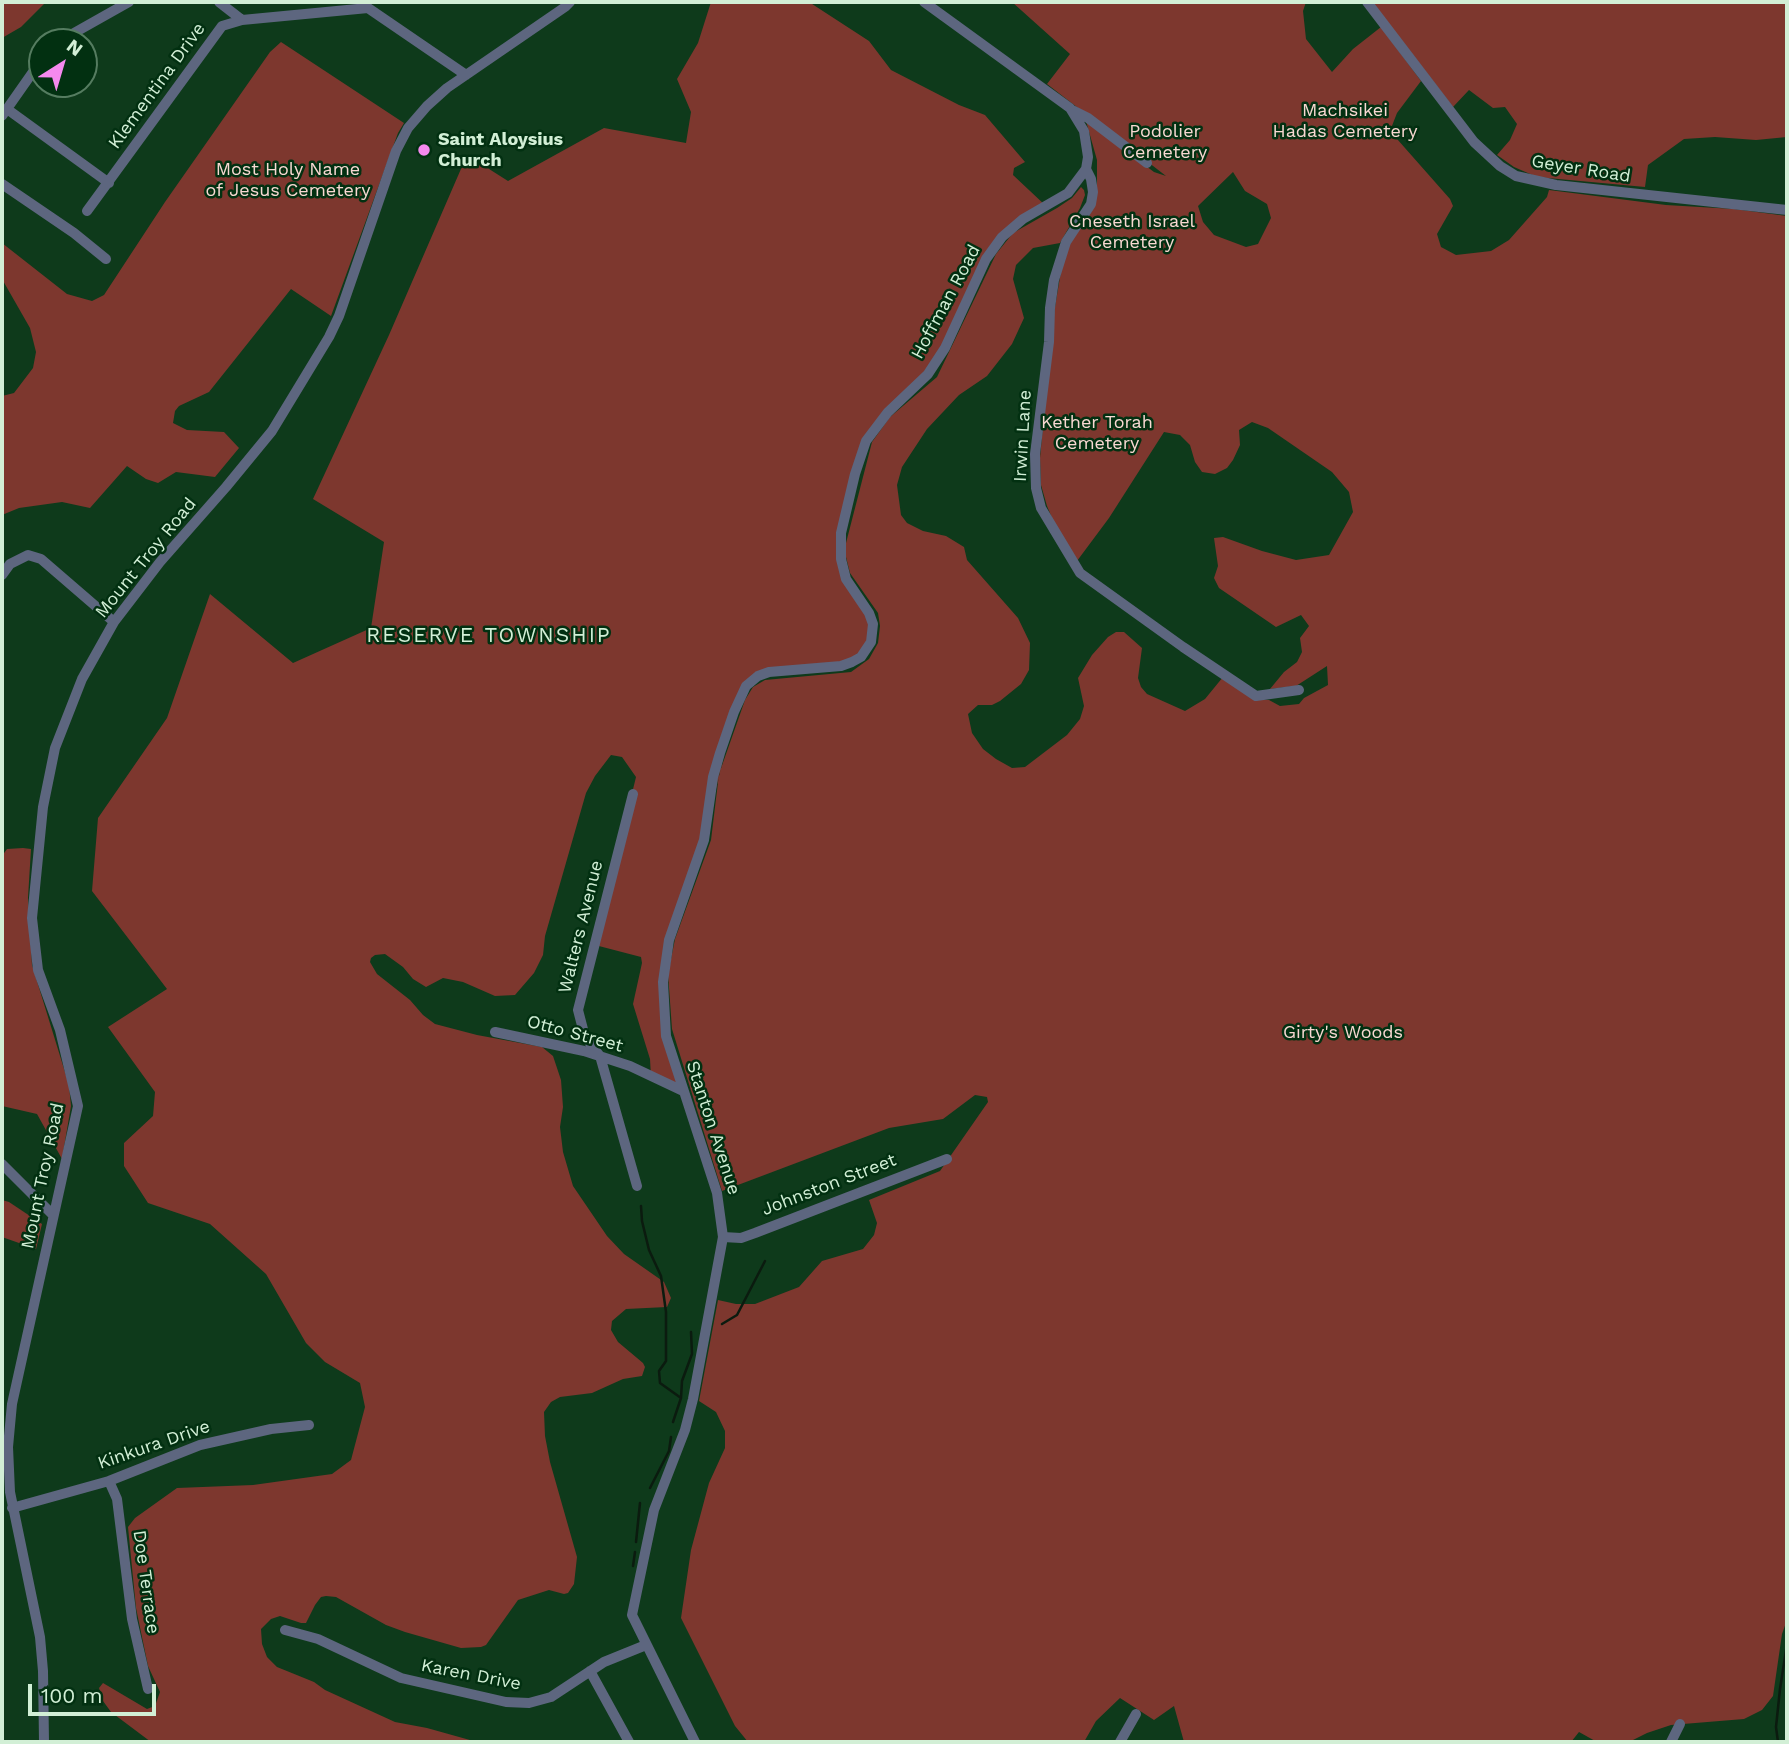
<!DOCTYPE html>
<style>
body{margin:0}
#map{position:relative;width:1789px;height:1744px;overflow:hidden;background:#0e3a1b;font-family:"Work Sans",sans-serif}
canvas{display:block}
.frame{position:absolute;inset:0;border:4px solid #d2efd6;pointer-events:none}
.north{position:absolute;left:28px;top:28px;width:70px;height:70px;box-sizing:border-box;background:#023011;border:2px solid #557c60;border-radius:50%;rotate:37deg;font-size:19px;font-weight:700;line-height:28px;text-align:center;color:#d2efd6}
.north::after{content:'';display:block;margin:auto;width:24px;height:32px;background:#f589ee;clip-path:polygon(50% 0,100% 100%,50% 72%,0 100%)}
.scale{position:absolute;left:28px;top:1684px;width:128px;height:32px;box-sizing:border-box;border:4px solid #d2efd6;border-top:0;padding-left:9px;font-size:21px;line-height:24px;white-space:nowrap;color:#d2efd6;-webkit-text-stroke:5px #023011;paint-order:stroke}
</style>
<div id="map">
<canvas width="1789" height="1744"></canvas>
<div class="frame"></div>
<div class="north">N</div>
<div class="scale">100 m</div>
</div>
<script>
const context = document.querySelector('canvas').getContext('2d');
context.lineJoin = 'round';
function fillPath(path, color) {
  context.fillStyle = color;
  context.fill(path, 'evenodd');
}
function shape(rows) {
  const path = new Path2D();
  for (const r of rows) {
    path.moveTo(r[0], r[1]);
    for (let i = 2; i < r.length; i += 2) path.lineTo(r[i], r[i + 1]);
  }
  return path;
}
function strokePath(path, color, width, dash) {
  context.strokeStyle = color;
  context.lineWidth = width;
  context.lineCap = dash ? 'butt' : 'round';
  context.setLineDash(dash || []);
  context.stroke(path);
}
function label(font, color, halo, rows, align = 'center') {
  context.font = font + ' "Work Sans",sans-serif';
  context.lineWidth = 5;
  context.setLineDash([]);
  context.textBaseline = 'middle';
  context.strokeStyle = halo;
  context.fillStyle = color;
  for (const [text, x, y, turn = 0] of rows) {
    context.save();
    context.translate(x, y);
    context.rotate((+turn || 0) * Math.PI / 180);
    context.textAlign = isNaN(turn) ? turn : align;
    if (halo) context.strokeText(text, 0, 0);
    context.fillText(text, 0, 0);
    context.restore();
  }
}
const green = shape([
 [2,2,46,2,21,27,2,38],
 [711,2,809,2,869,41,891,70,959,105,985,115,1025,162,1014,168,1013,175,1046,206,1002,237,945,348,876,426,855,474,841,559,869,613,871,642,852,662,758,676,734,712,704,840,669,940,663,1007,683,1091,651,1077,650,1059,633,1004,642,963,641,957,595,945,636,777,622,757,611,755,595,776,586,793,545,936,543,955,534,973,515,995,495,996,463,982,443,978,426,987,413,979,403,967,385,954,375,955,371,958,370,962,377,974,410,1000,423,1015,435,1024,477,1035,542,1047,553,1056,561,1080,563,1107,560,1127,563,1152,573,1186,607,1236,624,1254,664,1282,671,1298,667,1307,626,1309,612,1321,611,1330,618,1342,643,1363,645,1367,642,1376,623,1379,592,1393,560,1397,551,1402,544,1412,545,1436,550,1462,577,1557,574,1584,568,1593,564,1594,549,1590,518,1600,486,1645,481,1647,461,1648,405,1632,386,1625,336,1597,326,1596,321,1597,315,1605,306,1623,301,1623,280,1616,271,1619,261,1629,262,1644,267,1657,277,1667,314,1682,325,1690,395,1722,427,1728,477,1742,151,1742,111,1712,103,1701,99,1688,103,1683,147,1709,155,1706,160,1692,148,1666,136,1608,128,1527,135,1518,177,1488,253,1485,332,1474,351,1460,365,1407,360,1383,325,1362,306,1343,266,1274,210,1224,148,1203,124,1166,124,1143,153,1116,155,1092,108,1027,167,989,92,891,98,818,167,718,210,594,293,663,371,628,384,542,313,499,389,335,467,155,508,181,604,128,686,143,691,112,677,79,698,43],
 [1012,2,1306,2,1303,11,1306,39,1332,72,1353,49,1381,27,1421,81,1397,113,1390,131,1450,199,1453,206,1437,234,1441,247,1456,255,1491,251,1509,240,1547,197,1549,190,1666,205,1734,209,1787,216,1787,1620,1782,1634,1773,1696,1762,1710,1744,1719,1671,1725,1647,1733,1629,1742,1597,1742,1579,1732,1571,1742,1184,1742,1174,1706,1154,1720,1120,1698,1096,1721,1084,1742,748,1742,735,1726,681,1618,691,1550,709,1483,725,1448,725,1431,716,1412,699,1401,718,1300,736,1304,755,1304,799,1287,822,1261,863,1249,874,1235,877,1223,869,1200,940,1171,988,1102,987,1097,975,1095,943,1119,889,1128,722,1191,672,1029,668,974,675,939,711,840,719,774,745,700,753,687,765,680,851,672,869,659,878,643,880,626,878,613,850,573,846,557,846,543,872,442,890,417,937,377,996,254,1013,233,1057,208,1072,198,1081,187,1084,190,1085,195,1080,208,1060,243,1033,248,1016,265,1013,279,1024,318,1012,344,987,376,959,395,927,429,902,467,897,485,901,515,907,523,923,531,946,536,964,547,967,560,1018,618,1030,643,1029,670,1021,684,1000,701,992,705,978,705,968,714,972,733,983,749,996,759,1012,768,1025,767,1067,735,1080,719,1084,706,1078,678,1092,655,1108,637,1116,632,1124,632,1142,648,1138,678,1141,687,1147,694,1185,711,1205,699,1223,677,1256,699,1269,700,1280,706,1299,704,1304,698,1328,685,1327,666,1296,686,1270,689,1284,672,1297,662,1302,652,1300,638,1309,626,1301,615,1276,627,1219,588,1214,578,1218,566,1214,538,1223,537,1262,551,1296,560,1329,555,1353,512,1349,492,1332,472,1268,428,1252,422,1239,430,1240,445,1233,460,1227,468,1215,474,1202,472,1195,462,1190,445,1180,435,1164,432,1109,518,1077,561,1057,530,1047,506,1041,485,1040,458,1053,319,1062,265,1068,244,1097,193,1097,160,1086,121,1154,172,1166,176,1047,84,1070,54],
 [1233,172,1245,191,1267,204,1271,218,1258,244,1246,247,1214,235,1203,222,1198,206],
 [1372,2,1787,2,1787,137,1756,140,1715,137,1684,139,1648,165,1645,187,1537,177,1514,167,1497,155,1510,140,1517,124,1505,107,1493,108,1469,90,1453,107],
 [281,42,404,123,398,133,331,316,291,289,209,392,179,406,175,411,173,423,187,430,224,432,239,448,215,477,176,472,158,483,146,479,127,466,90,508,62,502,19,508,2,515,2,396,14,393,33,368,36,352,30,328,2,279,2,243,67,294,92,301,104,295,165,202,270,52],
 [23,848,31,849,28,898,32,965,69,1085,71,1106,62,1159,37,1114,2,1106,2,856,7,849],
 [2,1200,9,1202,42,1224,36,1249,2,1237]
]);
const stream = shape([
 [641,1206,642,1221,649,1250,661,1276,666,1312,666,1361,659,1371,660,1383,681,1398],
 [722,1324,737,1315,765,1261],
 [673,1422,681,1398,682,1381,692,1354,691,1332],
 [650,1488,669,1451,671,1437],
 [636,1542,640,1503],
 [633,1566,635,1552],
 [1778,1742,1776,1727,1780,1689,1787,1644]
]);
const minor = shape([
 [219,2,242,20],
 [1367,2,1474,142,1500,166,1516,176,1556,185,1787,210],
 [58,42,129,2],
 [7,109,109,183],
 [1072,110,1088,118,1147,163],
 [2,116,42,59],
 [1086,169,1091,179,1093,192,1091,204,1066,242,1054,280,1050,308,1049,342,1035,454,1036,488,1041,508,1080,573,1183,647,1256,696,1299,690],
 [2,184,74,233,106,259],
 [87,211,222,26,242,20,368,8,466,75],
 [2,575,10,564,28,555,41,559,114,622],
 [633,794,578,1010,585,1037,600,1056,637,1186],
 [495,1032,584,1051,630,1066,683,1091],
 [2,1164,53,1215],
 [723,1237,741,1238,755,1233,947,1159],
 [109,1481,117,1499,132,1619,148,1689],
 [12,1508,109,1481,200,1445,271,1429,309,1425],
 [285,1630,318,1639,401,1678,506,1702,529,1703,551,1697,604,1662,646,1645],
 [590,1671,629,1742],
 [44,1742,43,1671,40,1637,10,1492,8,1447,12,1404,78,1106,60,1030,38,970,32,918,43,807,55,748,82,679,114,622,160,562,226,487,272,431,329,337,339,316,396,151,408,128,427,106,447,88,565,7,570,2],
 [695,1742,632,1615,654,1510,685,1430,693,1399,723,1237,717,1193,666,1036,663,982,669,940,704,840,713,777,720,753,734,712,746,686,758,676,769,672,841,666,852,662,861,657,871,642,873,624,869,613,846,579,841,559,841,533,855,474,866,441,888,412,928,374,945,348,986,259,1002,237,1023,219,1068,193,1086,169,1088,157,1084,131,1070,108,924,2],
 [1120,1742,1136,1714],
 [1671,1742,1680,1724]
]);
const markers = [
 [424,150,7,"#f589ee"]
];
const streetNames = [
 ["Klementina Drive",157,86,-54],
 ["Geyer Road",1581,169,9],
 ["Hoffman Road",946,302,-62],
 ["Irwin Lane",1023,436,-87],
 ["Mount Troy Road",146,558,-51],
 ["Walters Avenue",581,927,-76],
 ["Otto Street",575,1034,15],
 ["Stanton Avenue",713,1128,72],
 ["Mount Troy Road",43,1176,-78],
 ["Johnston Street",829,1185,-21],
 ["Kinkura Drive",154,1445,-19],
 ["Doe Terrace",146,1582,82],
 ["Karen Drive",471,1675,11]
];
const parkNames = [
 ["Machsikei",1345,111],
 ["Hadas Cemetery",1345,132],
 ["Podolier",1165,132],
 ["Cemetery",1165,153],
 ["Most Holy Name",288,170],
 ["of Jesus Cemetery",288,191],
 ["Cneseth Israel",1132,222],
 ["Cemetery",1132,243],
 ["Kether Torah",1097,423],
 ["Cemetery",1097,444],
 ["Girty's Woods",1343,1033]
];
const poiNames = [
 ["Saint Aloysius",438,140],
 ["Church",438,161]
];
const quarterNames = [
 ["RESERVE TOWNSHIP",489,636]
];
fillPath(green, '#7d372e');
strokePath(stream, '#0b1b0f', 2.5);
strokePath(minor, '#5d667f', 10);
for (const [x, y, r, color] of markers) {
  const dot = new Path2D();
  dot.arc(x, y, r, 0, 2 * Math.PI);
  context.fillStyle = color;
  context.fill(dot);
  strokePath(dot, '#023011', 2.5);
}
label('18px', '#d2efd6', '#023011', streetNames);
label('18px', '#f9d8d2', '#023011', parkNames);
label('bold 18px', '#d2efd6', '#023011', poiNames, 'left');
context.letterSpacing = '2px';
label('21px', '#d2efd6', '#023011', quarterNames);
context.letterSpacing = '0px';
</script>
